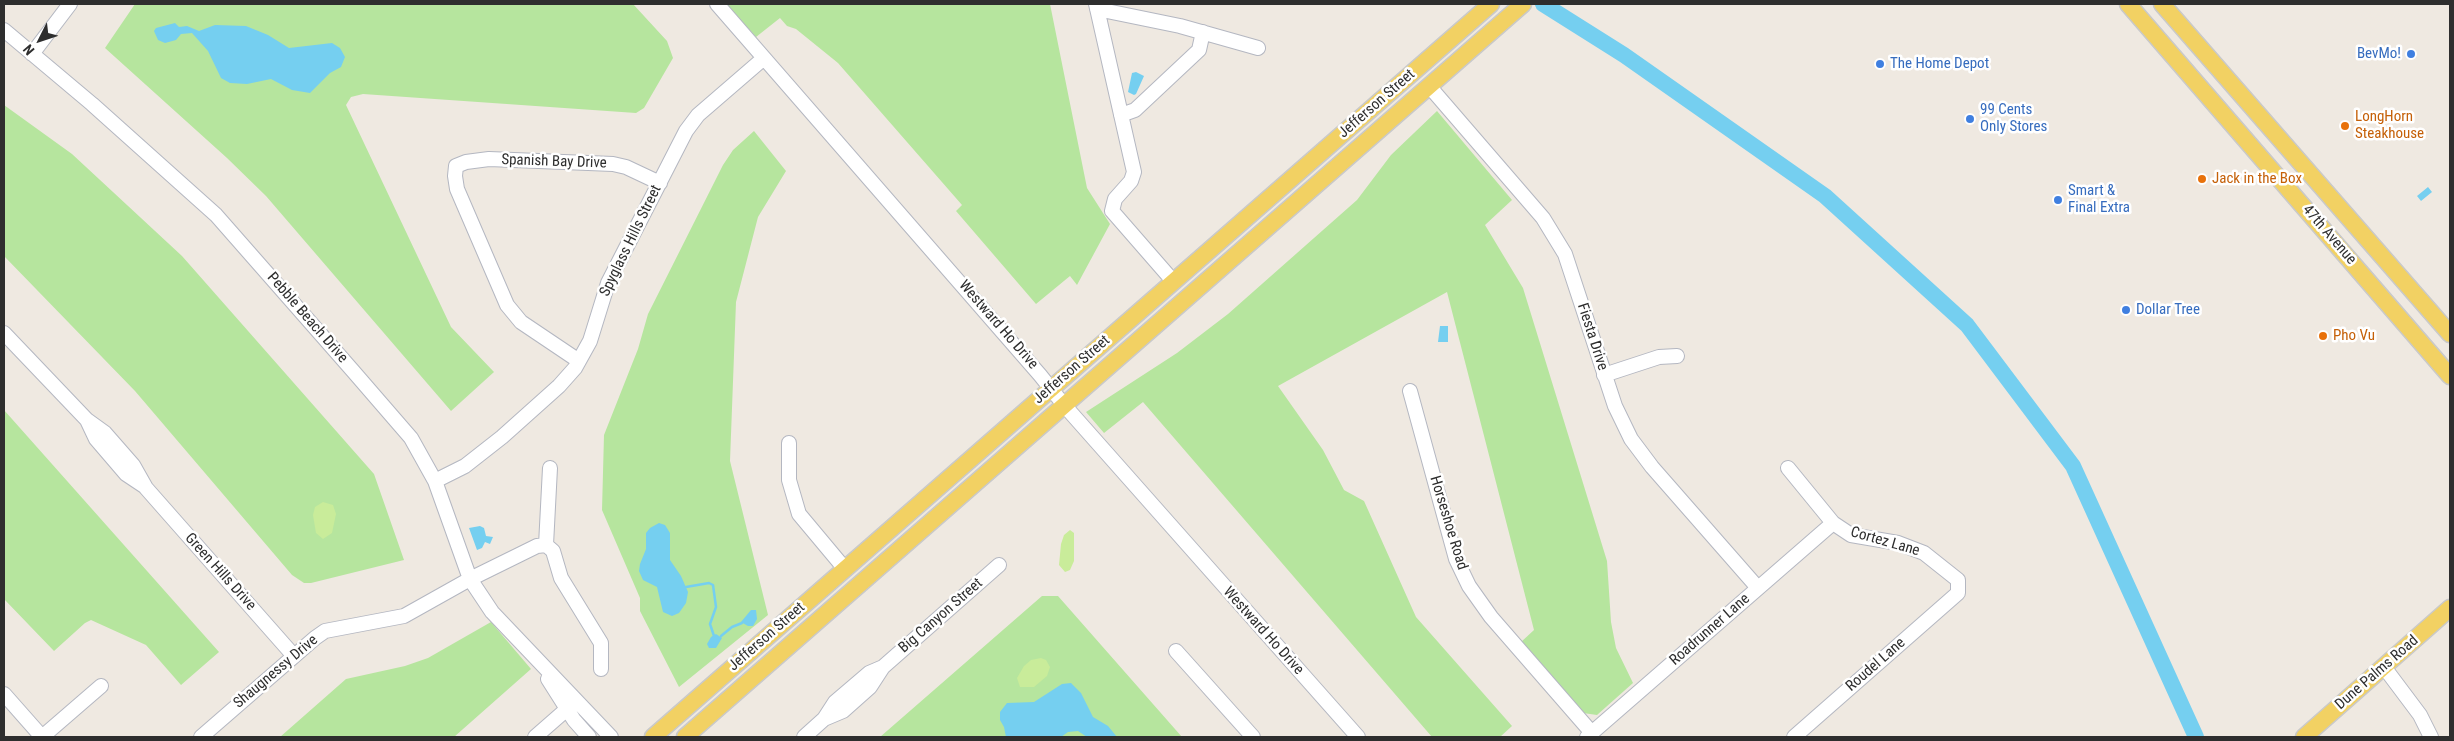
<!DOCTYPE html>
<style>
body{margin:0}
#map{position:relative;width:2454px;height:741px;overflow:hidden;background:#efe9e1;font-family:"Roboto Condensed",sans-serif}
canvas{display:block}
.frame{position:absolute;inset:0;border:5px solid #2e2e2e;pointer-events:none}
.north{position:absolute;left:15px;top:15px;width:50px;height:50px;-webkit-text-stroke:4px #fff;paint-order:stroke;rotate:229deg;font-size:14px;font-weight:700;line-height:20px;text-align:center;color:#2e2e2e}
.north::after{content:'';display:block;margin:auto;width:18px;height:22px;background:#2e2e2e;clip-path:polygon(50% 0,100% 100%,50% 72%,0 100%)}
</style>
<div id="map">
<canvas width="2454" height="741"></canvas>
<div class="frame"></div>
<div class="north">N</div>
</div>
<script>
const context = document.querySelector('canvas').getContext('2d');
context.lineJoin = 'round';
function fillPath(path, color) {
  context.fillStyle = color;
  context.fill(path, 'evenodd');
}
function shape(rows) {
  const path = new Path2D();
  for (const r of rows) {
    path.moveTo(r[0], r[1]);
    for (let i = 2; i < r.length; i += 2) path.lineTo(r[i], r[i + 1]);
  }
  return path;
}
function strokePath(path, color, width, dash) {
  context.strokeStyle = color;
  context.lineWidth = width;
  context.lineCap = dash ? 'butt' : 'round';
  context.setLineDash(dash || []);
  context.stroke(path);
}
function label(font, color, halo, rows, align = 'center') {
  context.font = font + ' "Roboto Condensed",sans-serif';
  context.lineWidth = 5;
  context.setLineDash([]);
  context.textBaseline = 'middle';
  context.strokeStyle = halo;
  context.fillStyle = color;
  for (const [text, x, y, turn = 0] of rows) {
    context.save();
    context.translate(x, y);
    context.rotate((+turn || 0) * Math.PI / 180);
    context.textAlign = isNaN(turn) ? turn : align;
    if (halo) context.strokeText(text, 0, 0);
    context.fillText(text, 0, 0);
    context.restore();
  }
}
const green = shape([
 [135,4,633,4,667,41,673,58,644,108,636,113,363,94,351,97,346,105,451,327,494,372,451,411,266,196,227,158,105,48],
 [726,4,1050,4,1087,188,1110,224,1077,285,1070,276,1036,304,956,211,962,205,838,63,796,29,787,26,780,18,756,37],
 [4,105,72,154,182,256,374,474,404,560,311,583,304,583,292,575,135,391,4,256],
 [1437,111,1512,200,1485,225,1523,288,1607,561,1611,622,1616,648,1633,683,1597,715,1583,713,1521,642,1534,630,1447,292,1278,386,1323,450,1344,490,1364,501,1416,617,1512,726,1500,737,1432,737,1143,402,1104,433,1086,412,1177,353,1228,314,1357,200,1391,155],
 [754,131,786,171,758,217,736,302,730,461,768,615,679,687,640,611,640,598,602,510,604,435,638,349,648,314,723,165,733,150],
 [4,410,219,652,181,685,146,645,91,620,85,623,54,651,4,599],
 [1042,596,1058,596,1182,737,880,737],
 [491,622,531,669,454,737,280,737,346,679,405,666,428,658]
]);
const pitch = shape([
 [323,502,333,505,336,514,332,533,323,539,316,533,313,515,315,507],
 [1070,530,1074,533,1074,561,1070,570,1065,572,1059,565,1061,544,1064,535],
 [1041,658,1046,660,1050,667,1047,676,1034,687,1020,687,1017,678,1024,666,1031,660]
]);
const water = shape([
 [175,23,179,27,187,26,199,31,215,25,246,26,268,35,289,48,332,43,340,48,345,57,341,67,330,73,310,93,292,90,271,79,247,84,230,83,221,78,208,51,192,33,181,34,176,40,165,43,158,40,154,31,156,28],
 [1136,72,1144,76,1136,94,1134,95,1128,92,1132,73],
 [2428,187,2432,192,2421,201,2417,196],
 [1440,326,1448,326,1448,342,1438,342],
 [659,523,665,525,670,533,670,560,681,576,688,592,686,603,679,613,672,616,663,612,657,587,643,580,639,571,640,564,646,549,646,533,650,528],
 [480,526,484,528,486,536,493,537,490,544,485,542,482,548,477,550,469,528],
 [751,610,756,610,757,619,753,626,748,626,741,622],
 [716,634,722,638,716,648,709,648,707,644,711,637],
 [1071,683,1081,693,1093,717,1108,726,1117,737,1087,737,1078,731,1068,732,1061,737,1006,737,1004,727,1000,720,1000,712,1007,703,1034,702,1062,684]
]);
const stream = shape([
 [686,587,709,583,713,585,716,607,710,624,714,636],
 [721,636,732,627,742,623]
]);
const river = shape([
 [1543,4,1624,55,1825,196,1967,325,2073,466,2196,737]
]);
const minor = shape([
 [717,4,1040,375,1064,405,1358,737],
 [1096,4,1134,172,1131,181,1115,199,1112,211,1173,281],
 [1097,9,1180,26,1258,48],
 [4,30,92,104,216,215,353,371,411,438,435,481,470,579,492,612,611,737],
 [32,54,70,4],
 [1429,86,1543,218,1565,254,1615,406,1631,439,1652,467,1758,588],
 [1121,115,1135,110,1199,50,1203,32],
 [4,333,87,420,105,433,133,465,146,488,294,656],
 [579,361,521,322,507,305,457,189,455,176,456,166,466,162,489,159,613,164,626,167,660,183],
 [1604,375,1659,357,1677,356],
 [1410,391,1456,559,1469,586,1491,617,1592,733],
 [87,420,96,439,126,474,144,486],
 [789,443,789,480,799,514,845,569],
 [1788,468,1833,523,1851,535,1898,543,1924,553,1958,580,1958,593,1794,737],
 [435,481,465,466,502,437,559,386,575,368,590,341,608,283,686,131,698,115,764,58],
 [546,545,550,468],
 [1176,651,1253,737],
 [2384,667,2420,715,2431,737],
 [548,679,574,720,589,737],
 [4,694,42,737],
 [824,719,835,702,869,673,883,667,999,565],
 [42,737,101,686],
 [201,737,315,638,325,631,404,616,470,579,537,546,546,545,553,551,561,578,601,643,601,669],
 [535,737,567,709],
 [804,737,824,719,843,711,870,687,883,667],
 [1587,737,1833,523]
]);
const major = shape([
 [2128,4,2450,376],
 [2162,4,2450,334],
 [653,737,1491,4],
 [685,737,1523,4],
 [2304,737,2450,608]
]);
const markers = [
 [2411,54,5,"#3f7fe0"],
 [1880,64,5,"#3f7fe0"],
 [1970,119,5,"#3f7fe0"],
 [2345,126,5,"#e8710a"],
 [2202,179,5,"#e8710a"],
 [2058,200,5,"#3f7fe0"],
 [2126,310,5,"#3f7fe0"],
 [2323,336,5,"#e8710a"]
];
const shopNames = [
 ["BevMo!",2401,54,"right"],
 ["The Home Depot",1890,64],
 ["99 Cents",1980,110],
 ["Only Stores",1980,127],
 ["Smart &",2068,191],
 ["Final Extra",2068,208],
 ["Dollar Tree",2136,310]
];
const streetNames = [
 ["Jefferson Street",1377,104,-41],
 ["Spanish Bay Drive",554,162,2],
 ["47th Avenue",2329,235,49],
 ["Spyglass Hills Street",631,241,-64],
 ["Pebble Beach Drive",307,318,49],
 ["Westward Ho Drive",998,325,49],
 ["Fiesta Drive",1592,337,72],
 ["Jefferson Street",1072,370,-41],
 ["Horseshoe Road",1448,523,73],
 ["Cortez Lane",1885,542,16],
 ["Green Hills Drive",220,572,48],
 ["Big Canyon Street",941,616,-41],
 ["Roadrunner Lane",1710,630,-41],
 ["Westward Ho Drive",1263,631,48],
 ["Jefferson Street",767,637,-41],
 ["Roudel Lane",1876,665,-41],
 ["Shaugnessy Drive",276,672,-40],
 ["Dune Palms Road",2377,673,-41]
];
const foodNames = [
 ["LongHorn",2355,117],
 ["Steakhouse",2355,134],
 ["Jack in the Box",2212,179],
 ["Pho Vu",2333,336]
];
fillPath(green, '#b6e59e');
fillPath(pitch, '#c9ec9a');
fillPath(water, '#75cff0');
strokePath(stream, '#75cff0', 2.5);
strokePath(river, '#75cff0', 16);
strokePath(minor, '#b4b7c1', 16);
strokePath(major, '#c9c9c9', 19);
strokePath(minor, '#fff', 14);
strokePath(major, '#f2d163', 16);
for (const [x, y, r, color] of markers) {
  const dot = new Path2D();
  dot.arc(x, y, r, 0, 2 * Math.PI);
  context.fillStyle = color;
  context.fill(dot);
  strokePath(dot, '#fff', 2);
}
label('15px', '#366cbe', '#fff', shopNames, 'left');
label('15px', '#2e2e2e', '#fff', streetNames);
label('15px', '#c56008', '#fff', foodNames, 'left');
</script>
